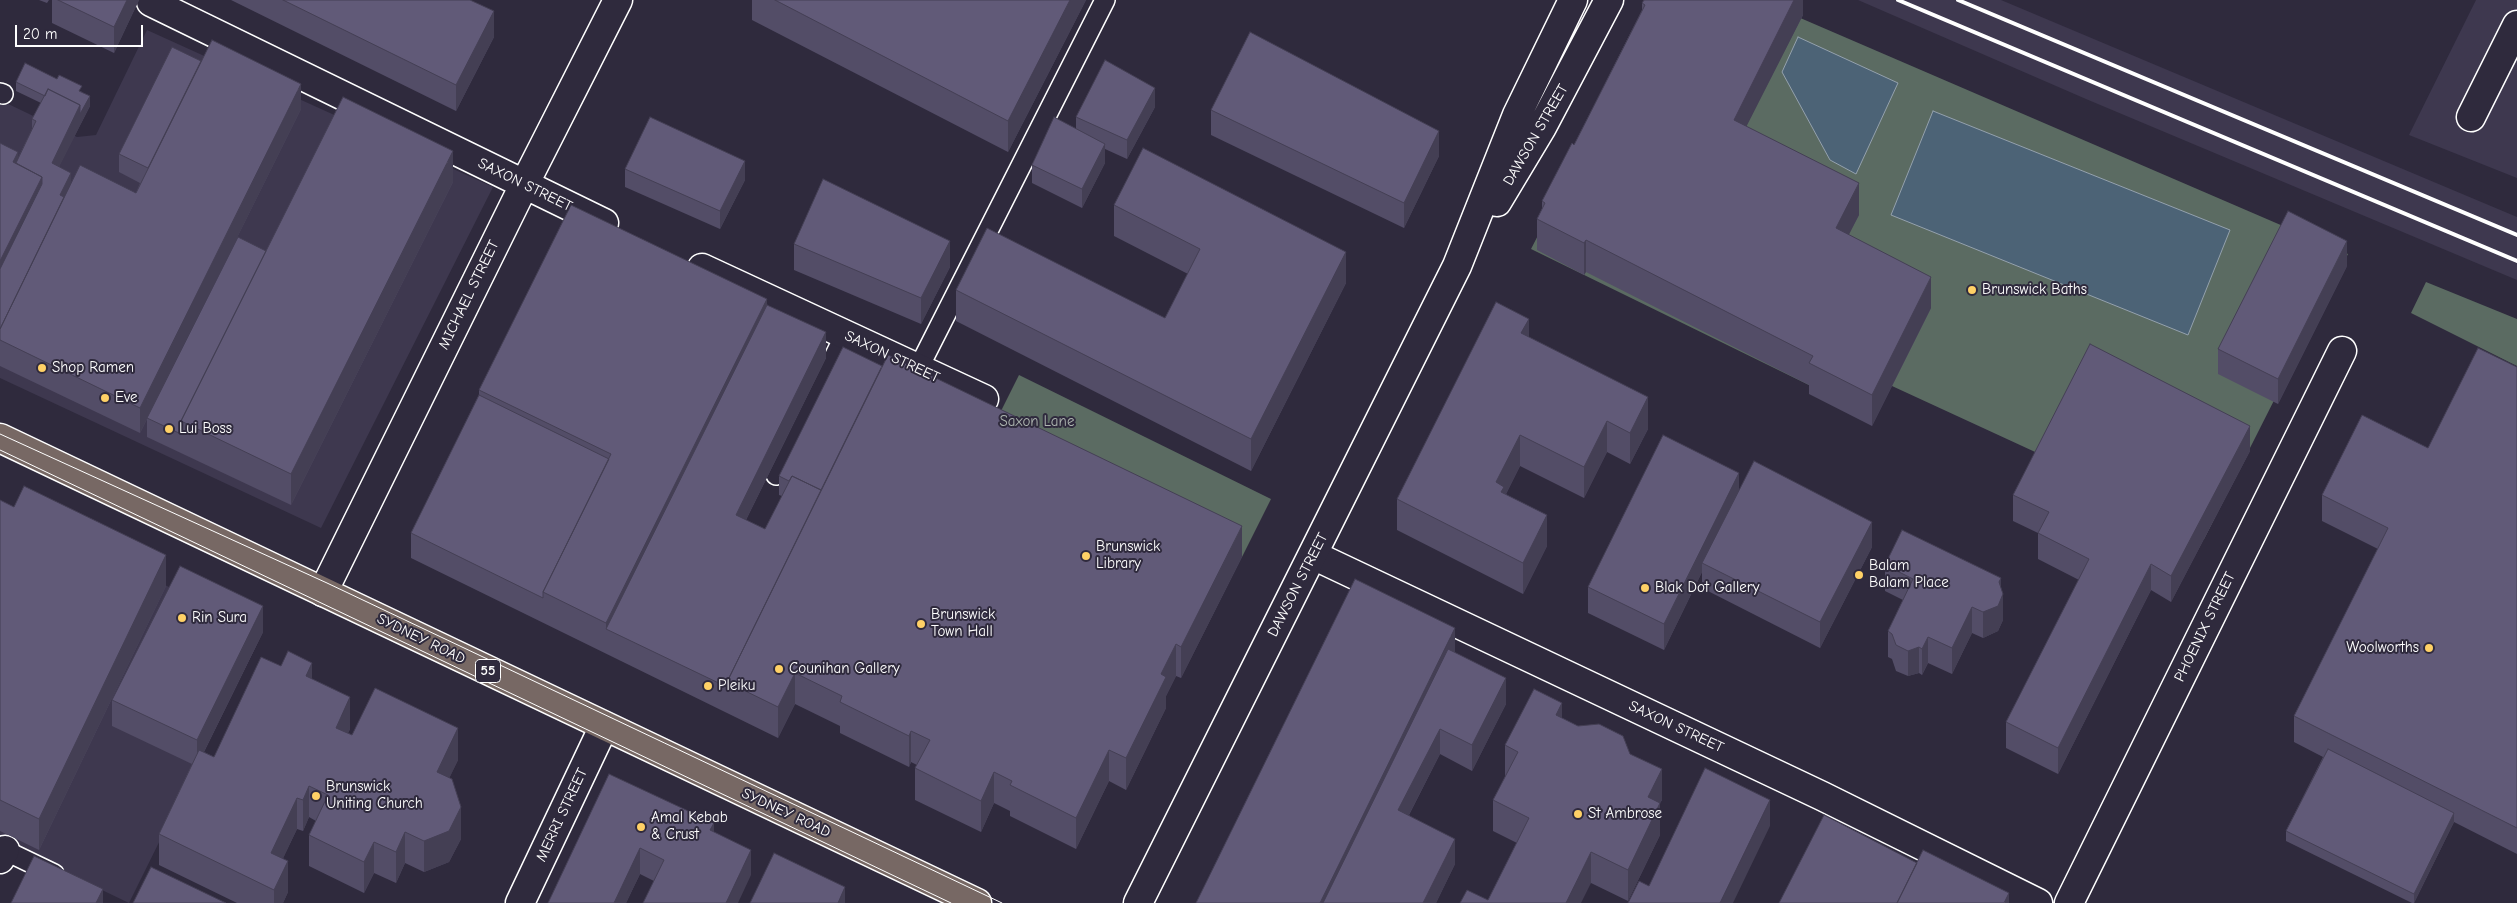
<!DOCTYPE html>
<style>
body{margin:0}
#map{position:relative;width:2517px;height:903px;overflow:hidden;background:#2f2a3d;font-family:"Comic Neue",sans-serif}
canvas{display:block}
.scale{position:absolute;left:15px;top:25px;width:128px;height:22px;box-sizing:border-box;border:2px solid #fff;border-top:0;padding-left:6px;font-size:15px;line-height:18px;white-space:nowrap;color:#fff;-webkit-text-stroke:4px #2f2a3d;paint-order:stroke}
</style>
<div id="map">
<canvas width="2517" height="903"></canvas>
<div class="scale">20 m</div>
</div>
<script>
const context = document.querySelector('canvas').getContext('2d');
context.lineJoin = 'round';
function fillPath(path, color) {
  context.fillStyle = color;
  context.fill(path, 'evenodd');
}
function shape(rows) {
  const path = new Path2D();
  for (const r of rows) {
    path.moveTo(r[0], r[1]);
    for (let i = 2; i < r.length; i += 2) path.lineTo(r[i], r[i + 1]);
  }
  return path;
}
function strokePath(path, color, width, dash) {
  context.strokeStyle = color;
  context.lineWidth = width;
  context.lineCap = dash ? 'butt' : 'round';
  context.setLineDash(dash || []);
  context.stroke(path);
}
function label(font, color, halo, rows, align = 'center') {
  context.font = font + ' "Comic Neue",sans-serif';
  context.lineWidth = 4;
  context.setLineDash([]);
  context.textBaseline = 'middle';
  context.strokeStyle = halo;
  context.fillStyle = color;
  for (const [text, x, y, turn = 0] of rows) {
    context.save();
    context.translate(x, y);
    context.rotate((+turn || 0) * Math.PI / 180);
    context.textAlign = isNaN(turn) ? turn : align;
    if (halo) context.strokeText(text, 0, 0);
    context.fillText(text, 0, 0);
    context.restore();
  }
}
const built = shape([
 [1858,0,2001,0,2517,217,2517,280,2086,99],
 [2476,0,2517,0,2517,178,2409,135],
 [147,30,493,187,321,528,0,378,0,100,77,137,96,135],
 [0,506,263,632,129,903,0,841]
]);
const green = shape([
 [1659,0,1763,0,1798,17,2348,254,2204,539,2046,457,1892,386,1813,387,1531,249],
 [2426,282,2517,319,2517,366,2411,313],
 [1019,375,1271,499,1242,557,992,429]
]);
const water = shape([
 [1798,37,1898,83,1856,174,1830,160,1782,72,1798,37],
 [1933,111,2230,230,2188,335,1891,215,1933,111]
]);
const service = shape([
 [0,93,3,94],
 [918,369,1105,0],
 [776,475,845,335],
 [0,848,54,874]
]);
const minor = shape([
 [151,2,604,223],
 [2471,117,2517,25],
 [702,268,984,399],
 [1313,555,1822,796,2038,903],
 [323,592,524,185,618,0],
 [0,859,5,850],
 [520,903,604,726],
 [2069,903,2342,351]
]);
const tertiary = shape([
 [1497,202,1542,127,1609,0],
 [1138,903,1457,266,1517,115,1573,0]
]);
const trunk = shape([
 [0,438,977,903]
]);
const tram = shape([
 [0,434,327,583,1002,903],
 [0,450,951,903]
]);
const rail = shape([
 [1898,0,2517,261],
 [1958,0,2517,235]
]);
const wall = shape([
 [39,0,49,0,47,3],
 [52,0,139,0,114,53,52,23],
 [231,0,470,0,494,37,456,111],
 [752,0,1086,0,1008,152,752,20],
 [1803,0,1803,15,1746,126,1859,215,1848,235,1931,308,1872,426,1809,394,1809,385,1586,272,1584,275,1537,250,1537,219,1542,209,1542,201,1574,145,1642,10,1642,3],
 [57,79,82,92,90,106,59,166,71,185,136,193,140,183,119,172,119,154,301,109,195,322,266,251,453,182,291,505,147,437,147,419,140,433,0,366,0,143,18,158,32,129,32,119,41,103,16,91,16,82],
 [1155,107,1127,159,1105,149,1105,163,1082,208,1032,183,1032,165,1076,129,1076,117],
 [1211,110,1439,156,1404,228,1211,135],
 [625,169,745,180,720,229,625,187],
 [1114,205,1346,283,1251,471,956,321,956,290,1165,318,1188,274,1114,236],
 [794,244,950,267,921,324,794,270],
 [2347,266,2278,404,2218,374,2218,349],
 [767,305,826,358,746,520,765,529,782,496,779,495,779,476,1242,557,1181,678,1176,676,1166,696,1166,708,1126,790,1109,781,1076,849,1010,816,1010,811,994,803,981,832,915,800,915,768,917,765,911,762,909,767,840,733,840,726,795,704,778,738,411,558,411,533,479,395,479,390],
 [1529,337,1648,429,1630,464,1607,452,1584,498,1520,466,1506,494,1547,546,1523,594,1397,530,1397,499],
 [2517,367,2517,854,2454,822,2414,903,2412,903,2286,841,2286,831,2323,757,2294,742,2294,716,2378,549,2322,521,2322,495,2428,448],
 [2250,451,2171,602,2151,590,2058,774,2006,748,2006,722,2079,580,2038,559,2038,533,2013,521,2013,495],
 [1739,491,1872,547,1820,648,1702,588,1702,572,1664,650,1588,613,1588,587],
 [0,500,166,586,39,850,0,831],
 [1885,565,2001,587,2003,620,1998,631,1983,638,1972,633,1952,674,1928,663,1922,675,1919,673,1908,676,1896,671,1892,659,1888,657,1888,631,1903,600,1885,591],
 [1355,579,1506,704,1472,771,1440,754,1409,815,1455,864,1436,903,1196,903],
 [263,632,204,752,214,757,281,666,312,680,350,729,348,733,352,735,458,760,449,778,461,839,449,862,424,872,405,863,396,883,374,873,364,893,309,866,309,835,316,821,309,817,303,831,297,829,283,858,288,892,283,903,237,903,159,865,159,834,192,764,112,726,112,700],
 [1562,718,1630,754,1662,800,1660,803,1660,835,1628,901,1591,883,1488,900,1517,843,1493,831,1493,800,1505,777,1505,745],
 [609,774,714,832,751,875,654,881,640,874,626,903,548,903]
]);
const shadedWall = shape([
 [127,0,139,0,114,53,114,27],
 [1070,0,1086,0,1008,152,1008,121],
 [1794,0,1803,0,1803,15,1734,151,1734,120],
 [494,11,494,37,456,111,456,85],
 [301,84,301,109,140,433,140,408],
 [1155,88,1155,107,1127,159,1127,140],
 [90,96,90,106,52,181,52,163,80,105],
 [1439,131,1439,156,1404,228,1404,203],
 [1105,144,1105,163,1082,208,1082,189],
 [453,151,453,182,291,505,291,474],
 [18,152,18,172,13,162],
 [745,161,745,180,720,229,720,211],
 [71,173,71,191,32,280,28,270,60,195],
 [42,177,42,202,0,287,0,261],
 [1859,183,1859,215,1836,260,1836,228],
 [1586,240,1586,272,1584,275,1584,243],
 [950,241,950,267,921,324,921,298],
 [2347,241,2347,266,2278,404,2278,379],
 [1346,252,1346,283,1251,471,1251,439],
 [1931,277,1931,308,1872,426,1872,395],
 [767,299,767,330,606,629,606,623],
 [1529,319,1529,350,1521,333],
 [826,332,826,358,736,540,736,515],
 [1648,397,1648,429,1630,464,1630,433],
 [1607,421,1607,452,1584,498,1584,467],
 [2250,426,2250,451,2171,602,2171,576],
 [1520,435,1520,466,1504,498,1496,482],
 [1739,473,1739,498,1702,563,1702,572,1664,650,1664,624],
 [1547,515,1547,546,1523,594,1523,563],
 [1872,522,1872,547,1820,648,1820,622],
 [1242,526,1242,557,1181,678,1181,647],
 [166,555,166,586,39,850,39,819],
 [2151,564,2151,590,2058,774,2058,748],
 [2001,578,2001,600,2003,594,2003,620,1998,631,1983,638,1983,612],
 [263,606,263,632,197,766,197,740],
 [1972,607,1972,633,1952,674,1952,648],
 [1455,628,1455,659,1335,903,1320,903],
 [1928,637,1928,663,1922,675,1922,649],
 [1176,644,1176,676,1166,696,1166,708,1126,790,1126,758,1161,674],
 [1919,647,1919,673,1908,676,1908,651],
 [312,663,312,694,306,676],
 [795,673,795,704,778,738,778,707],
 [1506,678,1506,704,1472,771,1472,745],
 [350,697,350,729,336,759,336,728],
 [1562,703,1562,734,1556,715],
 [458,728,458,760,437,804,437,772],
 [1440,729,1440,754,1398,836,1398,810],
 [911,731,911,762,909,767,909,736],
 [1109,750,1109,781,1076,849,1076,818],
 [1662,769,1662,800,1660,803,1660,835,1628,901,1628,870,1648,797],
 [994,772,994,803,981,832,981,801],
 [309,786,309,817,303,831,303,800],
 [297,798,297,829,271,884,271,853],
 [1770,800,1770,826,1733,903,1720,903],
 [461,807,461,839,449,862,424,872,424,841],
 [2454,813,2454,822,2414,903,2414,894],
 [714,823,714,849,710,830],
 [405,832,405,863,396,883,396,852],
 [1455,839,1455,864,1436,903,1423,903],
 [374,842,374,873,364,893,364,862],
 [640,848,640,874,626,903,614,903],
 [751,850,751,875,738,903,726,903],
 [1591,852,1591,883,1581,903,1566,903],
 [288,861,288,892,283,903,274,903,274,890],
 [845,887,845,903,838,903],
 [103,889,103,903,96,903],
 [2009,893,2009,903,2004,903]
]);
const building = shape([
 [58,0,127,0,114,27,58,0],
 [283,0,470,0,494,11,456,85,283,0],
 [775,0,1070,0,1008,121,775,0],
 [1644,0,1794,0,1734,120,1859,183,1836,228,1931,277,1872,395,1809,363,1813,356,1586,240,1584,243,1537,219,1545,203,1542,201,1572,143,1574,145,1645,5,1642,3,1644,0],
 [1250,32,1439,131,1404,203,1211,110,1250,32],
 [212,40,301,84,140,408,0,340,0,329,80,165,136,193,212,40],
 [172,47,201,61,148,168,119,154,172,47],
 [1105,60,1155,88,1127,140,1076,117,1105,60],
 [25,63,57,79,59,75,82,86,79,91,90,96,80,114,80,105,48,89,45,96,16,82,25,63],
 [48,89,80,105,52,163,71,173,60,195,64,197,0,329,0,269,42,184,42,177,16,163,36,121,32,119,48,89],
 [343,97,453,151,291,474,181,421,343,97],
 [650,117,745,161,720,211,625,169,650,117],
 [1054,117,1105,144,1082,189,1032,165,1054,117],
 [0,143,18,152,13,162,42,177,0,261,0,143],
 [1143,148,1346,252,1251,439,956,290,987,228,1165,318,1200,249,1114,205,1143,148],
 [823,179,950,241,921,298,794,244,823,179],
 [571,205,767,299,606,623,543,592,611,454,479,390,571,205],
 [2288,211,2347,241,2278,379,2218,349,2288,211],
 [238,237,266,251,181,421,181,434,147,418,238,237],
 [1496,302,1529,319,1521,333,1648,397,1630,433,1607,421,1584,467,1520,435,1496,482,1504,487,1501,492,1547,515,1523,563,1397,499,1496,302],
 [767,305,826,332,736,515,765,529,792,476,821,490,727,682,727,687,606,629,767,305],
 [2090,344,2250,426,2171,576,2151,564,2058,748,2006,722,2089,559,2038,533,2049,512,2013,495,2090,344],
 [843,347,882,366,821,490,792,476,789,481,779,476,843,347],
 [2478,348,2517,367,2517,828,2294,716,2388,528,2322,495,2362,415,2428,448,2478,348],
 [888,355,1242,526,1181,647,1176,644,1161,674,1166,677,1126,758,1109,750,1076,818,1010,785,1012,781,994,772,981,801,915,768,930,740,911,731,909,736,840,702,842,696,795,673,778,707,727,682,888,355],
 [479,395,609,459,543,592,543,598,411,533,479,395],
 [1663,435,1739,473,1664,624,1588,587,1663,435],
 [1754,461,1872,522,1820,622,1702,563,1754,461],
 [24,486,166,555,39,819,0,800,0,500,14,507,24,486],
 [1902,530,2001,578,1999,582,2003,594,1998,606,1983,612,1972,607,1952,648,1928,637,1922,649,1919,647,1908,651,1896,645,1892,634,1888,631,1913,579,1885,565,1902,530],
 [180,566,263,606,197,740,112,700,180,566],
 [1355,579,1455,628,1320,903,1196,903,1355,579],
 [1448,649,1506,678,1472,745,1440,729,1398,810,1455,839,1423,903,1323,903,1448,649],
 [288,651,312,663,306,676,350,697,336,728,352,735,375,688,458,728,437,772,452,779,461,807,449,831,424,841,405,832,396,852,374,842,364,862,309,835,328,795,309,786,303,800,297,798,271,853,288,861,274,890,159,834,199,750,214,757,261,657,281,666,288,651],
 [1534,689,1562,703,1556,715,1578,726,1599,724,1623,736,1630,754,1662,769,1648,797,1660,803,1628,870,1591,852,1566,903,1460,903,1467,890,1488,900,1529,818,1493,800,1518,752,1505,745,1534,689],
 [2328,749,2454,813,2414,894,2286,831,2328,749],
 [1705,768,1770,800,1720,903,1628,903,1639,881,1649,886,1705,768],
 [609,774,714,823,710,830,751,850,726,903,643,903,664,860,640,848,614,903,548,903,609,774],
 [1824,815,1917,863,1897,903,1779,903,1824,815],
 [1923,850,2009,893,2004,903,1897,903,1923,850],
 [774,853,845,887,838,903,750,903,774,853],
 [34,856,103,889,96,903,11,903,34,856],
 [151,867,226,903,133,903,151,867]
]);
const markers = [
 [1972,290,5,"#ffd166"],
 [42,368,5,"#ffd166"],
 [105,398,5,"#ffd166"],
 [169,429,5,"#ffd166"],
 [1086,556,5,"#ffd166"],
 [1859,575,5,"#ffd166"],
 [1645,588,5,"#ffd166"],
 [182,618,5,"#ffd166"],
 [921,624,5,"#ffd166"],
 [2429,648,5,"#ffd166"],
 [779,669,5,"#ffd166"],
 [708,686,5,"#ffd166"],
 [316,796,5,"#ffd166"],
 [1578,814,5,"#ffd166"],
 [641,827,5,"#ffd166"]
];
const shields = [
 [488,671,25]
];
const shieldNames = [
 ["55",488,671]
];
const streetNames = [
 ["DAWSON STREET",1536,135,-60],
 ["SAXON STREET",525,185,26],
 ["MICHAEL STREET",469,295,-64],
 ["SAXON STREET",892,357,25],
 ["DAWSON STREET",1298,585,-63],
 ["PHOENIX STREET",2205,627,-64],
 ["SYDNEY ROAD",421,639,26],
 ["SAXON STREET",1676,727,25],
 ["SYDNEY ROAD",786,813,25],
 ["MERRI STREET",562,815,-65]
];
const poiNames = [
 ["Brunswick Baths",1982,290],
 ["Shop Ramen",52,368],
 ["Eve",115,398],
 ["Lui Boss",179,429],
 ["Brunswick",1096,547],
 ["Library",1096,564],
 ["Balam",1869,566],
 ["Balam Place",1869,583],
 ["Blak Dot Gallery",1655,588],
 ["Brunswick",931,615],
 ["Town Hall",931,632],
 ["Rin Sura",192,618],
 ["Woolworths",2419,648,"right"],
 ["Counihan Gallery",789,669],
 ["Pleiku",718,686],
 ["Brunswick",326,787],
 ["Uniting Church",326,804],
 ["St Ambrose",1588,814],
 ["Amal Kebab",651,818],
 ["& Crust",651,835]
];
const parkNames = [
 ["Saxon Lane",1037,422]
];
fillPath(built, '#3e384f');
fillPath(green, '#5b6b62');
fillPath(water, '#4c6376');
strokePath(water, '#94a1ad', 1);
strokePath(service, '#fff', 22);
strokePath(minor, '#fff', 31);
strokePath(tertiary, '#fff', 31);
strokePath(trunk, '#fff', 31);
strokePath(service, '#2f2a3d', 19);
strokePath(minor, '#2f2a3d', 28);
strokePath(tertiary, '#2f2a3d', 28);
strokePath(trunk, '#776864', 28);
strokePath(tram, '#fff', 1);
strokePath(rail, '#fff', 4);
fillPath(wall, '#534d67');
fillPath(shadedWall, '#443f54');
fillPath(building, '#615a78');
strokePath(building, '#443f54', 1);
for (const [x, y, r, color] of markers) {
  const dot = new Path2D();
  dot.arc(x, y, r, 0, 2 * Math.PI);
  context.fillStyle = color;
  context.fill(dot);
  strokePath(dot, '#2f2a3d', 2);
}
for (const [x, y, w] of shields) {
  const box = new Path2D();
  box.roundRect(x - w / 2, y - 11.5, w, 23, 4);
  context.fillStyle = '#2f2a3d';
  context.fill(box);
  strokePath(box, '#fff', 1);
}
label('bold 14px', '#fff', null, shieldNames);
label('15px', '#fff', '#2f2a3d', streetNames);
label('15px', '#fff', '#2f2a3d', poiNames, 'left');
label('15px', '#adb5b0', '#2f2a3d', parkNames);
</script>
